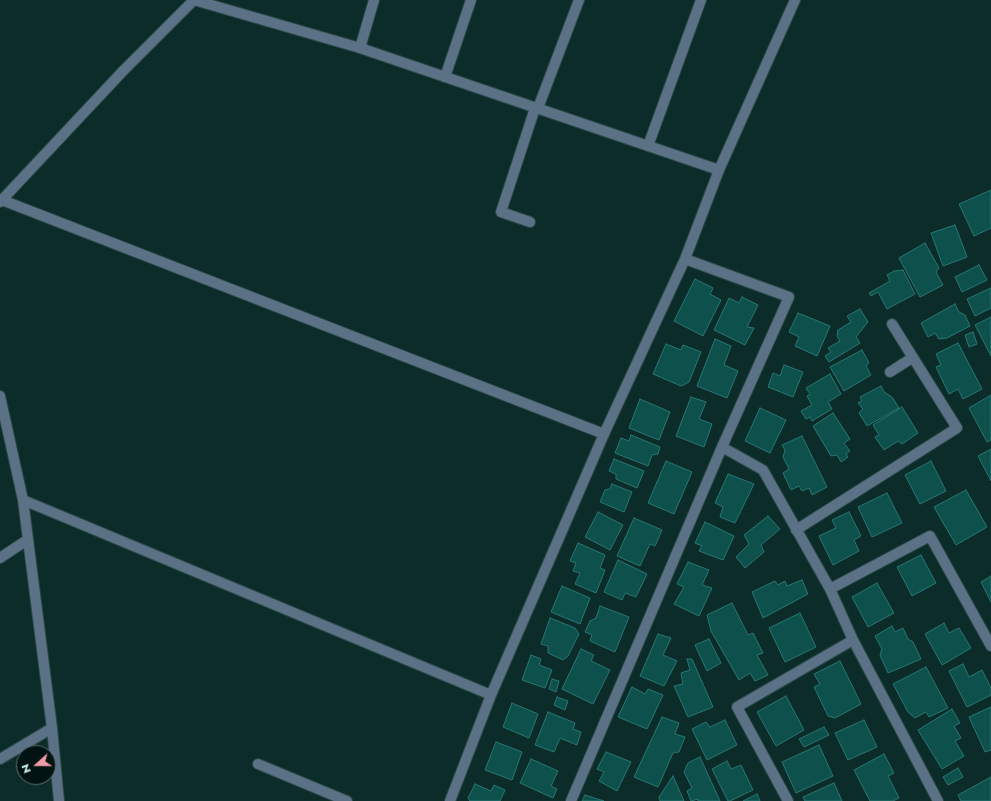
<!DOCTYPE html>
<style>
body{margin:0}
#map{position:relative;width:991px;height:801px;overflow:hidden;background:#0c2c2a;font-family:Jost,sans-serif}
canvas{display:block}
.north{position:absolute;left:16px;top:745px;width:40px;height:40px;box-sizing:border-box;background:#011312;border:1px solid #57716e;border-radius:50%;rotate:249deg;font-size:11px;font-weight:700;line-height:16px;text-align:center;color:#d9fdf9}
.north::after{content:'';display:block;margin:auto;width:14px;height:18px;background:#f39aa9;clip-path:polygon(50% 0,100% 100%,50% 72%,0 100%)}
</style>
<div id="map">
<canvas width="991" height="801"></canvas>
<div class="north">N</div>
</div>
<script>
const context = document.querySelector('canvas').getContext('2d');
context.lineJoin = 'round';
function fillPath(path, color) {
  context.fillStyle = color;
  context.fill(path, 'evenodd');
}
function shape(rows) {
  const path = new Path2D();
  for (const r of rows) {
    path.moveTo(r[0], r[1]);
    for (let i = 2; i < r.length; i += 2) path.lineTo(r[i], r[i + 1]);
  }
  return path;
}
function strokePath(path, color, width, dash) {
  context.strokeStyle = color;
  context.lineWidth = width;
  context.lineCap = dash ? 'butt' : 'round';
  context.setLineDash(dash || []);
  context.stroke(path);
}
const building = shape([
 [991,190,991,228,974,236,959,204,991,190],
 [955,225,967,257,943,266,931,233,955,225],
 [925,243,939,268,936,272,943,285,920,297,899,258,925,243],
 [979,265,987,280,962,292,955,277,979,265],
 [903,270,915,294,887,309,878,292,871,296,869,293,890,281,887,275,894,271,903,270],
 [695,279,713,288,710,294,721,300,703,336,674,321,695,279],
 [991,288,991,308,975,316,967,299,991,288],
 [742,297,758,305,747,327,754,328,745,345,714,330,729,298,739,303,742,297],
 [955,304,959,312,965,315,970,326,947,338,939,339,935,333,928,337,921,323,955,304],
 [860,309,868,322,856,337,860,343,829,362,825,356,831,352,828,348,840,341,837,336,838,330,851,322,847,316,860,309],
 [798,313,830,326,817,356,795,346,799,337,789,332,798,313],
 [991,317,991,356,975,325,991,317],
 [973,332,977,344,969,347,965,335,973,332],
 [715,339,731,346,724,365,738,371,727,398,697,386,715,339],
 [958,343,982,389,963,399,958,389,949,394,936,367,941,365,936,354,958,343],
 [666,344,681,350,683,345,701,352,689,382,681,386,653,374,666,344],
 [862,350,869,363,866,366,871,375,844,391,830,367,862,350],
 [784,365,803,372,793,397,768,387,773,373,780,376,784,365],
 [830,374,841,394,828,402,832,409,812,421,810,417,806,419,801,411,812,405,807,396,810,394,806,388,830,374],
 [881,386,884,392,892,397,899,408,867,426,859,413,863,409,858,403,862,401,860,397,881,386],
 [991,395,991,440,987,442,969,408,991,395],
 [691,397,706,402,699,419,712,424,704,447,676,436,691,397],
 [640,399,670,412,659,440,629,428,640,399],
 [902,407,918,433,902,444,898,441,884,450,875,437,879,435,873,425,902,407],
 [760,408,786,420,770,453,745,441,760,408],
 [833,413,850,439,844,443,850,451,846,454,848,457,841,462,837,455,831,456,813,426,833,413],
 [631,435,660,447,658,454,652,455,648,466,615,453,621,438,629,441,631,435],
 [802,436,827,487,812,495,809,488,802,491,799,486,791,490,783,473,789,469,783,457,785,450,782,445,802,436],
 [991,449,991,481,978,456,991,449],
 [614,459,644,471,637,488,616,479,616,474,609,471,614,459],
 [666,461,692,472,674,514,648,503,666,461],
 [931,461,946,491,920,504,905,475,931,461],
 [728,474,754,484,735,523,720,517,723,507,715,503,728,474],
 [612,484,632,492,624,512,600,502,605,490,610,489,612,484],
 [966,490,987,527,956,545,934,507,966,490],
 [887,493,902,523,872,537,858,507,887,493],
 [598,512,623,525,610,550,585,537,598,512],
 [849,512,861,536,854,540,859,551,833,565,819,536,836,528,832,520,849,512],
 [768,516,780,529,761,545,764,552,745,568,736,557,749,544,744,535,768,516],
 [634,518,662,530,655,546,650,544,640,566,617,556,634,518],
 [705,522,734,536,723,560,699,551,702,546,695,543,705,522],
 [578,543,605,555,600,568,605,570,596,593,575,584,580,573,573,571,576,563,570,561,578,543],
 [921,555,936,583,912,596,897,567,921,555],
 [618,560,647,574,636,597,625,593,622,600,604,592,618,560],
 [688,562,709,570,702,585,712,588,699,616,674,604,684,587,677,584,688,562],
 [991,576,991,602,981,582,991,576],
 [802,580,808,594,763,618,752,592,775,581,778,585,785,581,787,586,802,580],
 [877,583,894,613,868,627,852,597,877,583],
 [562,586,590,598,580,624,551,612,562,586],
 [732,603,748,635,753,633,763,653,757,655,768,675,755,681,750,673,739,680,711,631,707,615,732,603],
 [600,606,629,617,615,652,590,641,592,635,585,632,590,621,596,618,600,606],
 [800,613,816,647,785,662,769,628,800,613],
 [550,618,575,628,579,634,568,656,563,660,548,653,548,646,541,644,550,618],
 [944,623,949,633,959,628,971,648,942,665,925,634,944,623],
 [892,626,895,632,903,628,908,639,913,642,921,659,888,673,880,655,882,649,875,636,892,626],
 [658,634,671,638,663,655,677,661,664,686,640,676,658,634],
 [709,639,721,663,707,671,695,645,709,639],
 [581,649,594,655,591,661,610,670,593,704,562,689,581,649],
 [531,655,541,659,539,665,552,670,545,688,522,680,531,655],
 [687,659,692,659,713,707,688,717,674,686,683,684,681,673,690,670,687,659],
 [840,661,861,704,835,718,828,716,814,687,820,684,814,674,840,661],
 [963,664,969,677,982,670,991,688,991,695,967,707,949,671,963,664],
 [926,667,948,708,929,717,926,712,915,718,908,712,893,684,926,667],
 [552,679,559,681,556,692,549,689,552,679],
 [632,687,645,694,648,689,663,695,647,729,618,717,632,687],
 [786,696,804,730,776,746,757,712,786,696],
 [557,697,568,701,565,710,554,705,557,697],
 [512,703,538,714,529,738,503,727,512,703],
 [991,707,991,750,985,752,969,717,991,707],
 [952,709,960,723,954,726,961,738,955,741,964,756,942,769,918,730,952,709],
 [548,712,575,723,573,729,581,732,577,745,560,738,554,752,535,745,548,712],
 [662,717,679,723,675,734,685,737,679,752,673,753,658,787,634,777,662,717],
 [725,720,737,745,707,760,692,729,706,722,710,727,725,720],
 [864,720,877,747,848,760,835,733,864,720],
 [824,727,829,735,804,747,799,739,824,727],
 [496,742,522,752,512,780,485,770,496,742],
 [819,745,833,776,796,793,782,762,819,745],
 [606,752,631,762,617,791,599,781,604,772,597,769,606,752],
 [884,754,894,773,888,776,899,798,893,801,870,801,854,770,884,754],
 [700,757,720,801,698,801,698,799,691,801,687,791,692,788,684,772,688,763,700,757],
 [531,759,558,771,551,786,557,789,553,798,520,783,531,759],
 [727,761,731,769,741,765,753,790,730,801,728,801,712,769,727,761],
 [958,768,963,777,948,785,943,777,958,768],
 [673,776,684,801,660,801,659,797,673,776],
 [991,777,991,801,961,801,958,795,991,777],
 [834,783,842,801,805,801,803,797,834,783],
 [475,784,491,791,494,785,505,790,500,801,470,801,468,798,475,784],
 [757,794,760,801,743,801,757,794],
 [585,795,604,801,582,801,585,795]
]);
const lane = shape([
 [360,48,374,0],
 [445,77,471,0],
 [538,108,579,0],
 [648,146,701,0],
 [719,170,795,0],
 [2,200,604,434],
 [530,222,501,212,535,108],
 [890,372,912,358],
 [796,530,957,428,892,324],
 [0,759,52,728],
 [258,764,347,801]
]);
const street = shape([
 [0,202,123,71,194,0,360,48,719,170,685,259,604,434,491,695,450,801],
 [0,396,23,500,52,728,59,801],
 [722,447,763,470,830,589,853,640,938,801],
 [23,500,491,695],
 [0,558,27,540],
 [830,589,930,536,991,646],
 [571,801,722,447,789,297,685,259],
 [788,801,737,707,853,640]
]);
fillPath(building, '#0d504c');
strokePath(building, '#297772', 1);
strokePath(lane, '#294947', 12);
strokePath(street, '#294947', 12);
strokePath(lane, '#5b7186', 10);
strokePath(street, '#5b7186', 10);
</script>
